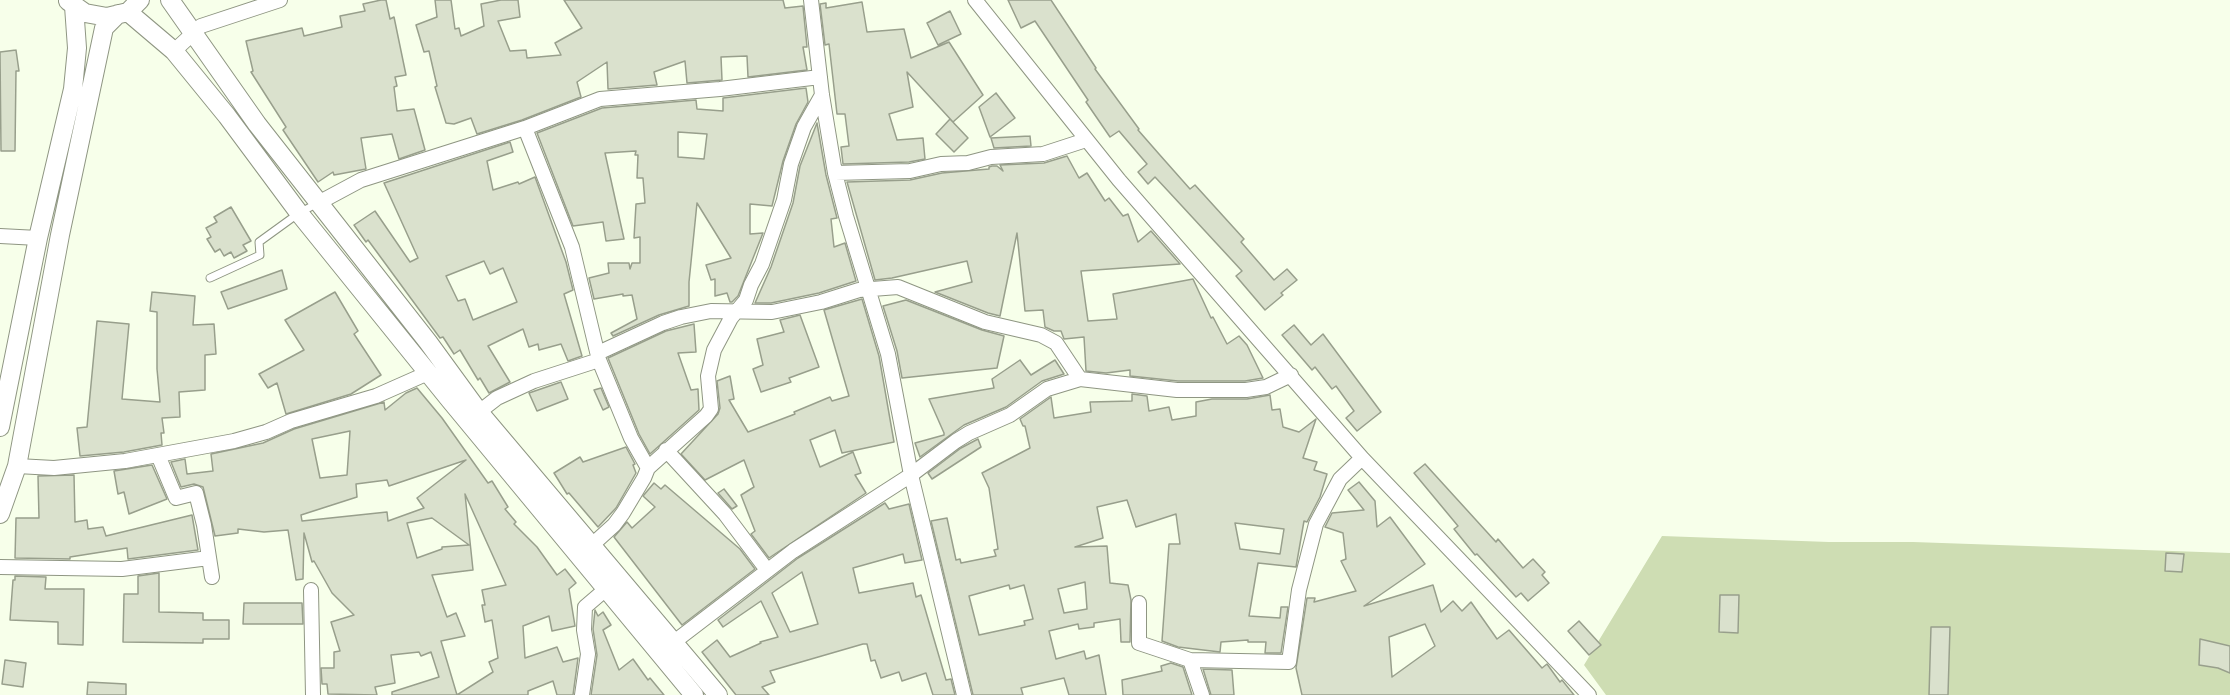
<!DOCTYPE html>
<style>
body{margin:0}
canvas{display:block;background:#f7ffea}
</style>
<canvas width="2230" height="695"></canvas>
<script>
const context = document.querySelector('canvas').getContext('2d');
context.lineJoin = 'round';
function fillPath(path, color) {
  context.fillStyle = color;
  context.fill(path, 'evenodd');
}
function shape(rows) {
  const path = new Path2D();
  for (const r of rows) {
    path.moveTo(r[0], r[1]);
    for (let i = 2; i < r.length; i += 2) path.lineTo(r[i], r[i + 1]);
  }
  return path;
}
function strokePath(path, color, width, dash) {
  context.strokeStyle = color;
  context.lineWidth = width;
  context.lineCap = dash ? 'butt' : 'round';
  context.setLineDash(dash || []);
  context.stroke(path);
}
const green = shape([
 [1662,536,1829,542,1913,542,2230,553,2230,695,1606,695,1584,665]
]);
const building = shape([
 [381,0,386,0,390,19,394,17,406,75,395,77,397,86,394,87,397,111,414,109,425,150,399,159,392,134,361,138,366,169,334,175,333,172,318,182,283,130,286,127,251,72,253,71,246,41,302,28,304,36,342,27,340,16,365,11,363,4,381,0],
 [435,0,451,0,455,29,459,28,461,36,484,26,481,4,501,0,518,0,520,17,498,21,510,51,526,50,527,58,561,55,555,43,582,28,564,0,783,0,785,8,803,6,807,47,803,47,807,70,748,77,747,56,721,57,722,80,687,83,685,61,654,72,657,85,608,89,607,62,577,82,581,97,522,120,477,134,471,118,454,124,446,123,435,87,437,86,429,51,424,52,416,25,437,17,435,0],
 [1008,0,1051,0,1096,68,1095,69,1139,129,1138,130,1159,154,1190,189,1195,185,1244,239,1241,242,1274,280,1287,269,1297,280,1281,293,1283,295,1265,310,1236,276,1242,271,1169,192,1155,177,1148,184,1138,172,1147,164,1119,131,1110,137,1086,102,1088,100,1035,21,1021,28,1008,0],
 [862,2,867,32,904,29,911,58,949,42,983,95,953,122,907,72,913,107,889,114,897,140,923,138,925,159,909,162,843,164,841,147,849,146,845,114,837,114,829,44,825,45,820,4,826,3,826,8,862,2],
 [950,11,961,34,938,45,927,23,950,11],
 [16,50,19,71,16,71,15,151,1,151,0,52,16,50],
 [806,88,808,102,796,124,783,161,772,206,750,204,750,234,763,233,738,296,732,302,730,302,727,293,715,296,715,279,711,280,706,265,731,258,697,203,689,282,689,306,659,315,613,336,611,333,637,319,632,295,623,296,623,294,594,299,589,278,609,273,608,263,629,263,630,269,632,263,640,263,640,237,634,238,636,204,645,203,643,178,637,178,638,155,635,155,636,151,605,153,624,239,606,241,603,222,573,226,537,133,602,108,696,100,697,109,723,111,723,98,806,88],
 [678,132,707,134,704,159,678,157,678,132],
 [996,93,1015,118,990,137,979,107,996,93],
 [950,119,968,138,954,152,936,134,950,119],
 [817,123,826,175,837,218,831,219,834,247,845,243,856,281,819,293,771,303,755,303,771,267,793,203,800,166,817,123],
 [1030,136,1031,146,994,148,991,138,1030,136],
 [510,142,513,152,487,161,493,190,518,182,519,184,535,177,566,262,573,290,564,294,582,356,568,361,561,344,539,350,538,344,529,347,523,329,488,346,510,382,489,393,480,378,478,380,460,350,454,354,443,337,440,338,368,240,366,242,354,225,375,211,410,262,418,258,384,183,510,142],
 [484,261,490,274,503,268,517,302,473,320,465,299,458,301,446,276,484,261],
 [1067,156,1079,178,1087,173,1105,201,1109,198,1123,216,1128,214,1138,242,1151,231,1180,264,1081,271,1088,321,1117,319,1113,294,1193,279,1211,318,1213,317,1227,344,1239,336,1247,345,1263,378,1245,381,1178,381,1130,376,1130,370,1106,373,1086,371,1084,337,1064,339,1061,331,1054,331,1045,327,1043,310,1025,311,1017,233,1000,316,988,313,935,292,972,282,967,261,892,278,875,280,847,182,910,180,942,173,989,169,989,167,992,166,997,166,1003,171,1000,165,1044,163,1067,156],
 [231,207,251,241,243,245,247,251,234,258,231,252,224,256,220,249,215,252,207,239,211,237,206,228,217,222,214,217,231,207],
 [282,270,287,289,228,309,221,292,282,270],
 [152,292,195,296,193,325,214,324,216,354,205,355,205,390,179,392,180,417,162,418,164,433,161,433,162,445,124,452,80,456,77,428,87,427,97,321,129,324,122,399,160,402,157,369,157,312,150,311,152,292],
 [335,292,358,331,354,334,381,375,351,394,286,414,277,383,268,388,259,374,304,350,285,320,335,292],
 [862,299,879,356,894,442,842,453,835,430,810,440,820,467,853,452,861,473,855,475,866,493,769,558,751,534,755,531,741,495,754,487,744,460,705,480,681,454,718,414,720,408,717,381,730,376,734,399,729,400,748,432,795,414,794,412,830,397,832,401,849,396,824,310,862,299],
 [906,300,982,330,1004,336,997,368,902,378,897,351,883,306,906,300],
 [800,315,819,367,789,378,791,382,761,392,753,369,763,365,757,339,784,332,780,320,800,315],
 [694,324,696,352,678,353,691,390,698,389,699,410,650,454,639,434,608,358,666,331,694,324],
 [1294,325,1311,345,1323,334,1381,412,1357,431,1346,418,1354,411,1336,386,1332,389,1315,367,1312,370,1282,335,1294,325],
 [1020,360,1031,375,1055,360,1064,374,1042,381,1006,407,964,425,920,457,915,443,944,435,944,433,929,399,994,388,992,379,1020,360],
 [561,382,568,399,537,411,529,393,561,382],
 [417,388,442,418,488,483,492,481,508,507,505,509,516,522,514,524,537,547,557,575,565,569,576,583,569,589,575,626,552,631,549,616,523,626,525,658,557,647,563,662,578,658,573,695,557,695,553,681,528,691,528,695,392,695,392,692,439,677,431,652,421,656,419,652,391,655,395,683,375,687,377,695,328,694,327,684,322,684,321,668,334,668,334,652,340,651,331,622,354,615,332,593,314,561,312,562,304,533,303,579,296,580,288,530,264,532,238,529,238,533,215,536,203,487,194,484,181,487,171,462,185,459,187,474,213,471,211,454,263,443,294,429,384,402,385,410,406,393,417,388],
 [350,431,347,475,320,478,312,439,350,431],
 [466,460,417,498,424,508,388,521,387,512,302,521,301,515,357,497,356,484,387,480,389,486,466,460],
 [465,494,506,585,482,590,485,605,482,605,485,622,492,620,498,658,489,662,493,672,457,695,441,641,465,636,456,613,447,617,432,575,473,570,465,494],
 [432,518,469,545,442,547,442,549,417,558,407,523,432,518],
 [601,388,609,407,603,410,594,390,601,388],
 [1132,394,1147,396,1149,411,1169,407,1172,420,1196,416,1196,402,1212,399,1247,399,1270,395,1272,410,1280,409,1283,427,1299,432,1316,419,1303,458,1317,462,1314,470,1327,474,1320,497,1307,522,1304,521,1296,567,1258,563,1249,616,1280,618,1281,607,1288,607,1281,653,1265,653,1266,642,1248,642,1248,640,1221,642,1220,652,1178,647,1162,641,1169,544,1180,544,1176,514,1136,527,1127,500,1097,507,1103,538,1075,547,1107,546,1110,583,1128,585,1131,600,1130,642,1121,642,1120,619,1094,623,1094,627,1079,629,1078,624,1049,631,1056,659,1084,651,1086,659,1099,655,1106,695,1069,695,1064,678,1021,688,1023,695,973,695,931,521,947,518,956,560,960,559,961,563,996,556,994,550,998,549,989,488,982,473,1030,448,1025,426,1023,426,1020,419,1051,397,1054,418,1091,412,1090,402,1132,401,1132,394],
 [1235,523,1284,529,1280,554,1240,549,1235,523],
 [1085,582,1087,609,1064,613,1058,589,1085,582],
 [1009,585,1010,589,1024,585,1033,619,1024,621,1025,625,979,635,969,596,1009,585],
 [978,439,981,447,932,479,928,473,961,448,978,439],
 [626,447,635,464,633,465,636,473,616,508,598,527,569,493,567,494,554,473,580,457,583,462,626,447],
 [1425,464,1496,542,1498,539,1523,568,1533,559,1545,572,1542,575,1549,583,1528,601,1521,593,1516,597,1477,554,1475,555,1454,529,1458,526,1414,473,1425,464],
 [152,465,167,499,129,514,124,492,118,494,114,471,152,465],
 [74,475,75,522,87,520,88,529,103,527,106,536,192,515,198,550,128,559,127,548,70,557,70,559,15,558,16,518,39,518,38,476,74,475],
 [1359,482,1375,501,1377,527,1390,517,1425,564,1364,606,1433,585,1441,612,1453,601,1462,611,1471,602,1497,639,1509,630,1542,668,1547,664,1560,682,1562,680,1574,695,1302,695,1296,668,1307,598,1315,598,1314,602,1356,591,1341,561,1346,559,1343,533,1325,527,1332,513,1364,510,1348,490,1359,482],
 [1425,624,1435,646,1392,677,1389,637,1425,624],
 [654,483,661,489,665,485,740,549,755,569,682,625,614,537,627,522,632,528,655,507,643,496,654,483],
 [724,489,737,506,732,509,718,493,724,489],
 [885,503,889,509,909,504,922,560,905,563,903,554,853,568,859,593,913,583,916,597,921,595,946,680,951,679,955,695,933,695,926,673,902,681,899,672,881,678,875,660,871,661,867,644,863,644,770,671,775,682,762,687,769,695,736,695,702,652,717,640,730,657,761,643,760,642,778,637,761,601,723,627,718,620,798,558,885,503],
 [802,572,818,624,790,632,772,593,802,572],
 [2166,553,2184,554,2182,572,2165,571,2166,553],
 [159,573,159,612,203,613,203,620,229,620,229,639,203,639,203,643,123,642,124,594,138,594,138,576,159,573],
 [15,576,46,577,45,589,84,589,83,645,58,644,58,622,10,620,13,580,15,580,15,576],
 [1720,595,1739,595,1738,633,1719,632,1720,595],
 [244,603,302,603,303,624,243,624,244,603],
 [595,610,598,616,603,612,611,625,603,630,619,670,633,659,648,680,650,678,664,695,591,695,597,655,593,629,595,610],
 [1579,621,1601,645,1589,655,1568,631,1579,621],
 [1931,627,1950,627,1948,695,1929,695,1931,627],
 [2200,639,2230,646,2230,673,2218,668,2199,665,2200,639],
 [5,660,26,663,23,687,2,684,5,660],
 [1171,663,1183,667,1192,695,1123,695,1122,680,1162,671,1161,666,1171,663],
 [1203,669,1232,670,1234,695,1211,695,1203,669],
 [88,682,126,684,126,695,87,695,88,682]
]);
const service = shape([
 [210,278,260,255,259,242,299,213,318,203]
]);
const minor = shape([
 [811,0,822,95,835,173,846,216,888,354,911,475,964,695],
 [975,0,1119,180,1362,458,1589,695],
 [174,51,201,26,280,0],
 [525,128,572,247,599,360,631,438,648,468],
 [835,173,910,171,941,164,968,163,991,157,1043,154,1086,140],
 [320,202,361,180,525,128,600,99,720,89,820,77],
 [0,236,38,238],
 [598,353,663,323,681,317,711,311,772,312,821,302,859,290,898,287,985,322,1041,335,1056,343,1080,379,1177,390,1246,390,1266,387,1291,375],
 [479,412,497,398,534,381,599,360],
 [666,450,725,514,767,570],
 [158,455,176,498,196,493,204,525,212,577],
 [17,466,54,468,125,461,234,441,266,432,291,421,376,396,428,373],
 [592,545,614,525,623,513,644,478,648,468,706,416,711,409,708,376,714,350,731,318,746,300,751,285,762,264,784,200,791,164,804,127,822,95],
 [0,567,122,569,209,558],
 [311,590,313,695],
 [1139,603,1139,643,1190,660,1289,662,1299,590,1316,524,1340,479,1362,458],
 [674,642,793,551,911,475,956,441,969,433,1010,415,1047,389,1080,379],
 [1190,660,1202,695],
 [582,695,588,654,584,630,585,607,606,589]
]);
const secondary = shape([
 [170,0,257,124,428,342,479,412,718,695],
 [68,1,85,13,107,17,128,12,140,0],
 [128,12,174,51,227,116,299,213,450,400,694,695],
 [0,427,38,238,73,89,77,48,74,6],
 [0,514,17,466,60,235,104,28,118,14]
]);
fillPath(green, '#ceddb3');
fillPath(building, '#dae1cd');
strokePath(building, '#989f8c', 1.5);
strokePath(service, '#8f9683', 9);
strokePath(minor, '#8f9683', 16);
strokePath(secondary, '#8f9683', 20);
strokePath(service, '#fff', 7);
strokePath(minor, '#fff', 14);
strokePath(secondary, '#fff', 18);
</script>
